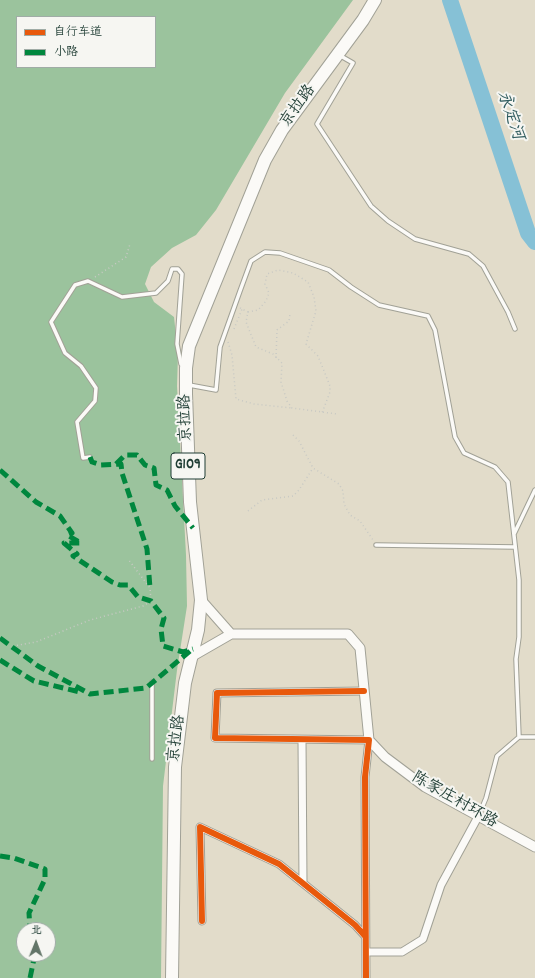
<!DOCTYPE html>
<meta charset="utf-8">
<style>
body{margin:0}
#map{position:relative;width:535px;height:978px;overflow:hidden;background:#e2dcca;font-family:Dekko,"LXGW WenKai TC",sans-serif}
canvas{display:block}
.legend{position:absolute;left:16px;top:16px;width:140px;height:52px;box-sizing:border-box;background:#f6f6f2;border:1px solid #a0aca6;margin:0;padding:5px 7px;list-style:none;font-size:12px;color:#1f3d34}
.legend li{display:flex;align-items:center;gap:8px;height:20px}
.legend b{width:20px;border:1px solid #a0aca6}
.north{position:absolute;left:16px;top:922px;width:40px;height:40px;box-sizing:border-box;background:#f6f6f2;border:1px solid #a0aca6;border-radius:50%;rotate:1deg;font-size:11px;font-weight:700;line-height:16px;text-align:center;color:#1f3d34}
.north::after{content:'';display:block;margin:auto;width:14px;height:18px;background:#637568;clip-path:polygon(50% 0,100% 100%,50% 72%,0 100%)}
</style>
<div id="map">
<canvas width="535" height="978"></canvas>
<ul class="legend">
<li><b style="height:5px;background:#e8590c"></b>自行车道</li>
<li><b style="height:5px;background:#00873e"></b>小路</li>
</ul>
<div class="north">北</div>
</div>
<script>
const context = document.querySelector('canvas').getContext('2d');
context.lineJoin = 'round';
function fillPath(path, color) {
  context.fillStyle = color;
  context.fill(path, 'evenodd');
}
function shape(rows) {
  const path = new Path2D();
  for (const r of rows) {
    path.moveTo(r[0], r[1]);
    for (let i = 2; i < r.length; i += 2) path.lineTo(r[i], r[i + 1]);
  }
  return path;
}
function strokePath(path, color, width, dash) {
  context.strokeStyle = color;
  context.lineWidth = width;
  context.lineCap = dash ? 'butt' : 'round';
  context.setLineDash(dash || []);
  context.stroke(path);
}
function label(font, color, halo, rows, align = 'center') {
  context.font = font + ' Dekko,"LXGW WenKai TC",sans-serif';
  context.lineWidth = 4;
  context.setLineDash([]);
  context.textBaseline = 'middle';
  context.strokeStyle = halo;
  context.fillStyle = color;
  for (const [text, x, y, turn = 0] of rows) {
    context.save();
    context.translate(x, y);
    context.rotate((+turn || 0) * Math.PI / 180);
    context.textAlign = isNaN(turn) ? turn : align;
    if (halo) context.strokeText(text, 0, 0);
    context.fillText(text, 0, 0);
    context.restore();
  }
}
const forest = shape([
 [0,0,353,0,285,93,216,210,196,235,172,248,151,267,145,284,154,302,174,317,178,354,177,386,186,555,187,606,177,670,163,786,161,978,0,978],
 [17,17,155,17,155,67,17,67],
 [24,930,48,930,48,954,24,954]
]);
const river = shape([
 [450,0,528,233,535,242]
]);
const path = shape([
 [95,277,126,257,130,244],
 [240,308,248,312,246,322,256,347,273,354,282,363,281,382,287,401,292,408,337,414],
 [248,312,258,310,266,301,269,293,265,284,267,274,278,270,293,273,308,282,314,297,316,311,306,344,318,356,330,386,330,392,322,413],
 [234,329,242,309],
 [228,342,232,355,236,399,254,404,292,408],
 [276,358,277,330,289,321,290,314],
 [293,435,299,441,313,468,339,484,343,491,344,504,350,515,360,521,373,540],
 [248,511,262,500,293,496,299,490,313,468],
 [13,646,36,642,90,620,143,606,151,601,150,588,128,559]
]);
const service = shape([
 [339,55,353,63,317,124,371,206,388,221,415,239,469,254,483,266,508,312,515,329],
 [189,385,216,390,220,347,240,291,251,261,265,252,280,253,329,270,351,287,379,305,428,316,435,330,455,437,464,453,495,467,508,482,519,580,519,637,516,659,519,737,497,756,486,798,479,815],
 [90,457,83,458,77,422,95,401,96,388,81,366,65,353,51,322,75,285,88,281,122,297,156,293,168,281,172,269,178,269,182,274,177,344,181,364,184,366],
 [514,534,535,490],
 [376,545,515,547],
 [519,737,535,737],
 [152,759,152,682]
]);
const minor = shape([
 [364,691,217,693,215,738,369,740,365,777,366,978],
 [302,740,303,883],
 [202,921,200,827,279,864,355,925,365,936],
 [366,952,402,952,423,939,441,885,479,815]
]);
const tertiary = shape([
 [231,634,348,634,360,648,369,740,385,757,425,787,535,847],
 [191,657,231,634,201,600]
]);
const trunk = shape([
 [172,978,175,767,185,683,198,630,201,600,190,502,186,394,186,368,189,346,265,160,282,130,363,20,375,0]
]);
const quiet = shape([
 [90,457,92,462,101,465,121,464,122,473,147,549,150,588],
 [116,464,125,455,137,455,145,465,154,468,156,485,167,490,175,506,193,528],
 [0,470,36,502,60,516,72,533,67,535,81,543,64,543,77,554,73,556,112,582,120,585,128,585,138,597,151,601,164,618,161,629,163,646,183,652,193,649],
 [0,638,38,666,90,694,146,688,190,651],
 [0,660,34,681,80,692],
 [0,856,14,858,45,869,45,879,29,913,30,930],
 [30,978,35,954]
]);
const cycleway = shape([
 [364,691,217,693,215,738,369,740,365,777,366,978],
 [202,921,200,827,279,864,355,925,365,936]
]);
const shields = [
 [188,466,34]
];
const shieldNames = [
 ["G109",188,466]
];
const streetNames = [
 ["京拉路",299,107,-54],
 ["京拉路",187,418,-92],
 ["京拉路",178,739,-83],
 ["陈家庄村环路",454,801,30]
];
const waterNames = [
 ["永定河",509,116,71]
];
fillPath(forest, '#9bc39d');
strokePath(river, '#86c1d6', 16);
strokePath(service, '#a1a196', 5.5);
strokePath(minor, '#a1a196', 9);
strokePath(tertiary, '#a1a196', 11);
strokePath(trunk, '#a1a196', 14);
strokePath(path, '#c8c9c4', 1.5, [1, 3]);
strokePath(service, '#fbfaf7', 3.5);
strokePath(minor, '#fbfaf7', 7);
strokePath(tertiary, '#fbfaf7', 9);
strokePath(trunk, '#fbfaf7', 12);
strokePath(quiet, '#00873e', 5, [10, 5]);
strokePath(cycleway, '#e8590c', 6);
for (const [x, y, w] of shields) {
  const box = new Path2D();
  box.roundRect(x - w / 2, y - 13, w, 26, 3);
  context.fillStyle = '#f6f6f2';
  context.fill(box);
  strokePath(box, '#1f3d34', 1);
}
label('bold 15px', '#1f3d34', null, shieldNames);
label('16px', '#1f3d34', '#f6f6f2', streetNames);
label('italic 17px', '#2f5b5e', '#f6f6f2', waterNames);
</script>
